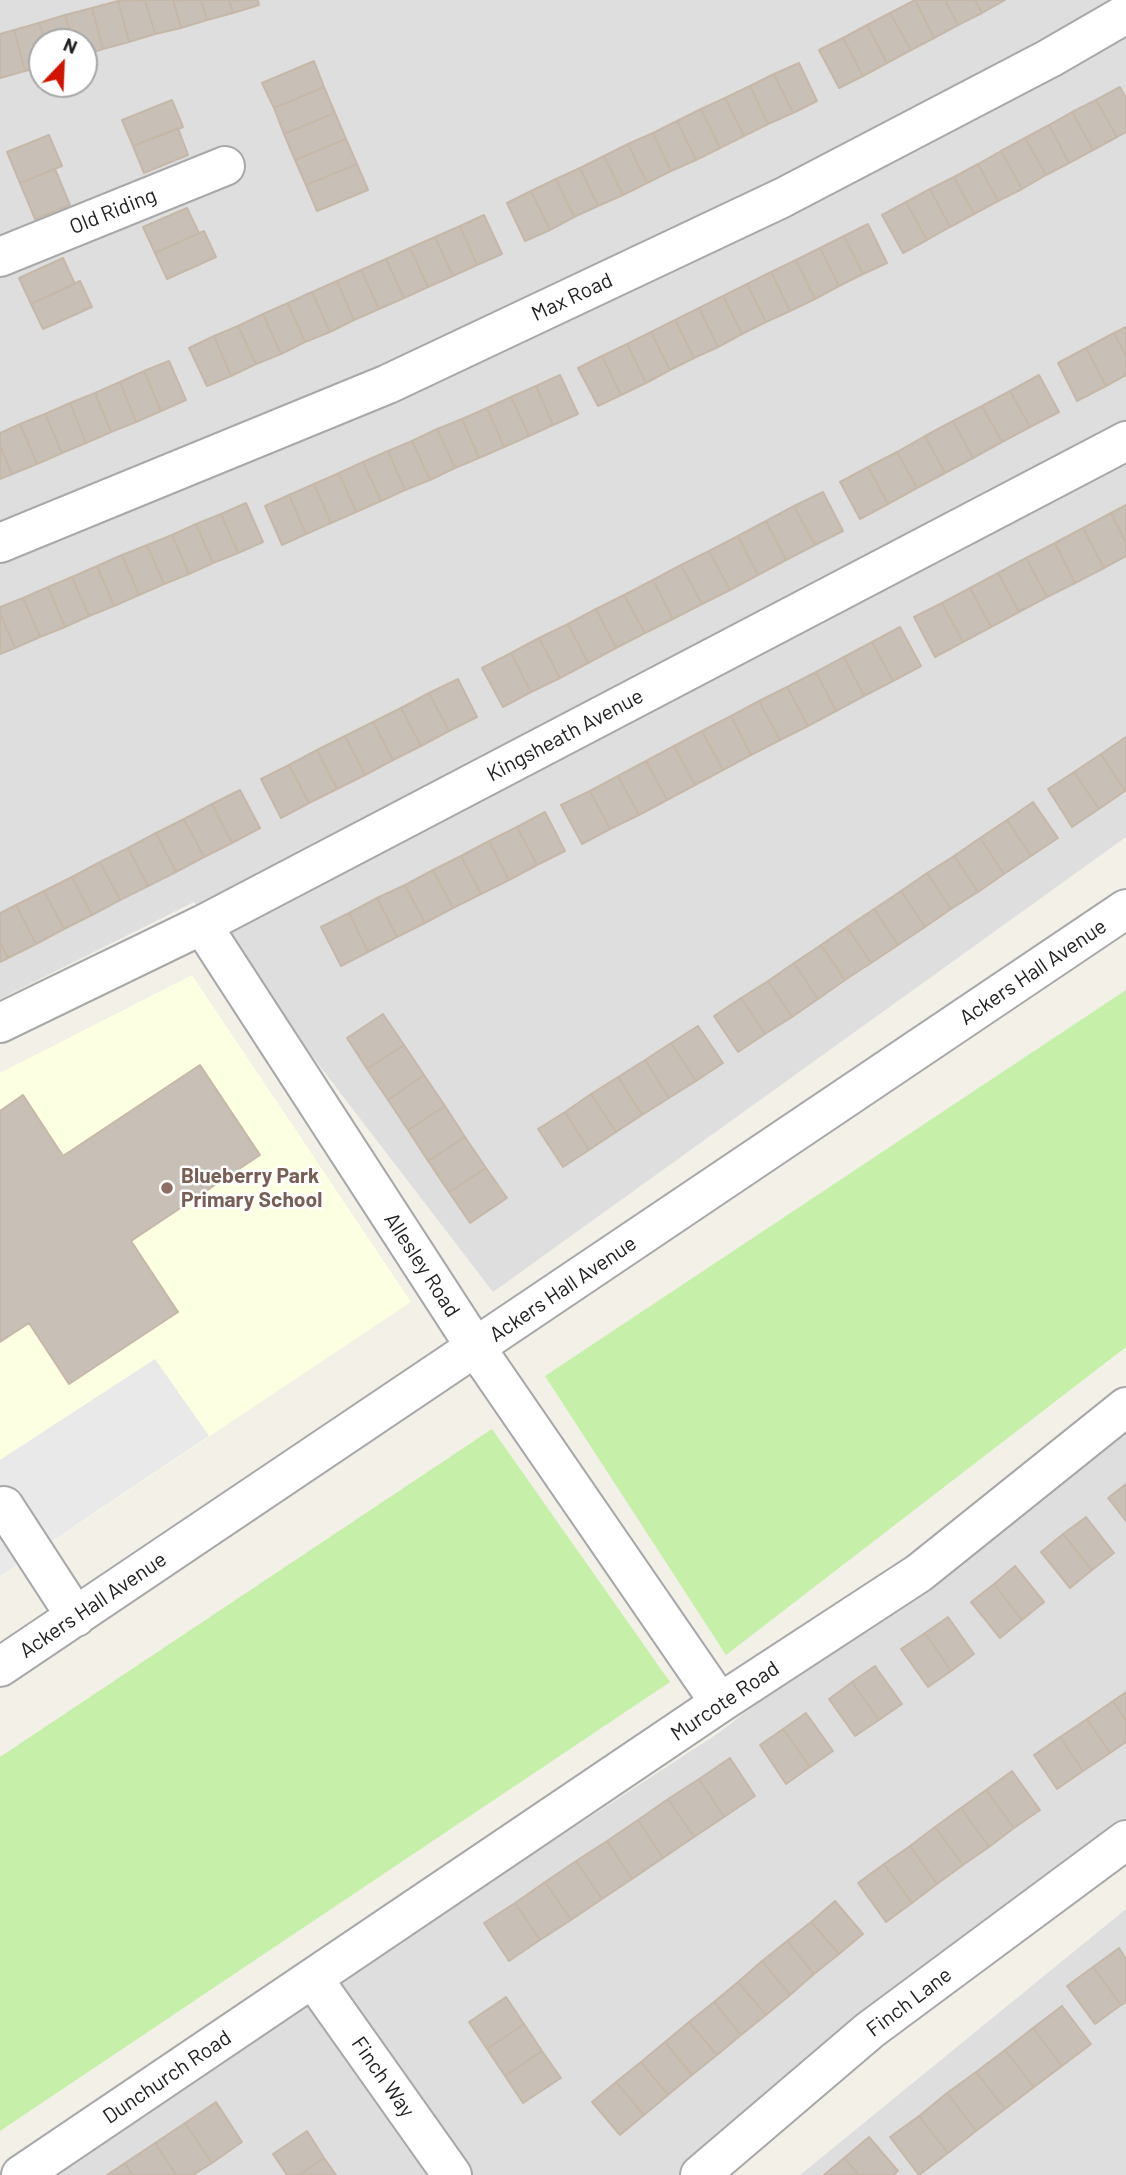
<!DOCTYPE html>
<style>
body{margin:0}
#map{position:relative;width:1126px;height:2175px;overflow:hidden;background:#f2f0e7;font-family:Barlow,sans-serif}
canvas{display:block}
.north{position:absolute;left:28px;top:28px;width:70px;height:70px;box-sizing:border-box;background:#fff;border:2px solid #a6a6a6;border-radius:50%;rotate:23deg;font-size:19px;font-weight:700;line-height:28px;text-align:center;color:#212121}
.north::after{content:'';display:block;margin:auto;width:24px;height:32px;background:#d21300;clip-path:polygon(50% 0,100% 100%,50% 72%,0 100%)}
</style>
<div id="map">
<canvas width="1126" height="2175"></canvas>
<div class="north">N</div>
</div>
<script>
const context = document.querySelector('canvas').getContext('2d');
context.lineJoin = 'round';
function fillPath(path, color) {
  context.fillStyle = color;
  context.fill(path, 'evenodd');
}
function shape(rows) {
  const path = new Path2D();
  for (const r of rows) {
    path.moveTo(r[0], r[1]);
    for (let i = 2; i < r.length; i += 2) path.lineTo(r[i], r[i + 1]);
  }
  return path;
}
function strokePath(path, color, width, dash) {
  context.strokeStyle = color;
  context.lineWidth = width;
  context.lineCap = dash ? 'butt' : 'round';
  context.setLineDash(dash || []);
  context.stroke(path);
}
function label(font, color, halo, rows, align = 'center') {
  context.font = font + ' Barlow,sans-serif';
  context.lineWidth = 5;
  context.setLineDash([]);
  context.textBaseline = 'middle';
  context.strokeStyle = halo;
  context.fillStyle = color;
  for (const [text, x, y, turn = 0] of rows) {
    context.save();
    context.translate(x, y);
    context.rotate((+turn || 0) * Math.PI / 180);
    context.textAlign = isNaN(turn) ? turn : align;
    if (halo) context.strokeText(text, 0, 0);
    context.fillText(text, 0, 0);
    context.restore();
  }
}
const residential = shape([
 [0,0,1126,0,1126,837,493,1292,194,902,0,999],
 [42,42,84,42,84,84,42,84],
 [1126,1423,1126,1827,693,2175,56,2175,432,1920,717,1734],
 [1126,1909,1126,2175,800,2175]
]);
const education = shape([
 [192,975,411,1302,0,1576,0,1073]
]);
const grass = shape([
 [1126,990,1126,1347,726,1655,545,1376],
 [492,1429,670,1682,0,2131,0,1757]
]);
const parking = shape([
 [155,1359,209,1436,0,1576,0,1460]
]);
const building = shape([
 [145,0,173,0,181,28,155,34,145,0],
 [145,0,155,34,129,42,118,1,145,0],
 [173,0,201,0,207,20,181,28,173,0],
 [201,0,229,0,233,13,207,20,201,0],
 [229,0,258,0,259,5,233,13,229,0],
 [915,0,945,0,958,25,934,38,915,0],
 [915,0,934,38,911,50,890,13,915,0],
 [945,0,975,0,982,13,958,25,945,0],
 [975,0,1005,0,982,13,975,0],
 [118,1,129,42,103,49,92,8,118,1],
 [92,8,103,49,84,55,84,42,73,42,65,15,92,8],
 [890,13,911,50,887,63,867,25,890,13],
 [65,15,73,42,45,42,39,23,65,15],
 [39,23,45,42,42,42,42,67,25,71,14,30,39,23],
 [867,25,887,63,863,76,843,38,867,25],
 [14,30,25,71,0,78,0,34,14,30],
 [843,38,863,76,839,88,819,50,843,38],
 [314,61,324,87,274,108,262,83,314,61],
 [799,63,817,101,793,113,774,74,799,63],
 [774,74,793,113,768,124,750,86,774,74],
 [750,86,768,124,744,136,725,98,750,86],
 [324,87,335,113,284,134,274,108,324,87],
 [1120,87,1126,98,1126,132,1117,137,1096,100,1120,87],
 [725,98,744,136,720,148,701,109,725,98],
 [172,100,183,127,133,146,122,120,172,100],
 [1096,100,1117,137,1093,150,1072,112,1096,100],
 [701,109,720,148,696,160,677,121,701,109],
 [1072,112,1093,150,1069,163,1049,125,1072,112],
 [335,113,346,139,295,160,284,134,335,113],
 [677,121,696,160,671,171,653,133,677,121],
 [1049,125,1069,163,1046,175,1025,138,1049,125],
 [178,128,188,155,144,173,133,146,178,128],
 [653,133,671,171,647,183,628,144,653,133],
 [49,135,62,166,20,183,7,152,49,135],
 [1025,138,1046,175,1022,189,1001,151,1025,138],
 [346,139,357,164,306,185,295,160,346,139],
 [628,144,647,183,623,195,604,156,628,144],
 [1001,151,1022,189,998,201,978,164,1001,151],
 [604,156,623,195,598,206,580,168,604,156],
 [357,164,368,190,317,211,306,185,357,164],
 [978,164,998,201,974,214,954,177,978,164],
 [580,168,598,206,574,217,556,179,580,168],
 [55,169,70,205,35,219,20,183,55,169],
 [954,177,974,214,950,227,930,189,954,177],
 [556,179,574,217,550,230,531,191,556,179],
 [930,189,950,227,927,240,906,202,930,189],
 [531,191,550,230,525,241,507,203,531,191],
 [906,202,927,240,903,253,882,215,906,202],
 [187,208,199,233,155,253,143,227,187,208],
 [484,215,502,254,477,265,460,226,484,215],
 [868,224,887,263,863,274,844,236,868,224],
 [460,226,477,265,453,276,435,237,460,226],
 [204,231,216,257,167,279,155,253,204,231],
 [844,236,863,274,839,286,820,248,844,236],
 [435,237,453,276,428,287,410,248,435,237],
 [410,248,428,287,404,298,386,259,410,248],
 [820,248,839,286,815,299,796,260,820,248],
 [63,258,75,284,31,304,19,278,63,258],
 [386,259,404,298,379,309,361,270,386,259],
 [796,260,815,299,790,311,771,272,796,260],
 [361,270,379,309,354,320,337,281,361,270],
 [771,272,790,311,766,322,747,284,771,272],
 [80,281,92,307,43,329,31,304,80,281],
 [337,281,354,320,330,332,312,292,337,281],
 [747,284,766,322,742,334,723,296,747,284],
 [312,292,330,332,305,342,288,303,312,292],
 [723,296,742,334,718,347,699,308,723,296],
 [288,303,305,342,281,354,263,314,288,303],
 [699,308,718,347,694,358,675,320,699,308],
 [263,314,281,354,256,364,238,326,263,314],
 [675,320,694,358,670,370,651,332,675,320],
 [238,326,256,364,231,376,214,336,238,326],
 [1126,327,1126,356,1114,333,1126,327],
 [651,332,670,370,646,383,627,344,651,332],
 [1114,333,1126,356,1126,375,1106,386,1086,348,1114,333],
 [214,336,231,376,207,386,189,348,214,336],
 [627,344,646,383,621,395,602,356,627,344],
 [1086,348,1106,386,1077,401,1058,363,1086,348],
 [602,356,621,395,598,406,578,368,602,356],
 [169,361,186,400,161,411,144,371,169,361],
 [144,371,161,411,136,422,120,382,144,371],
 [560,375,578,414,553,425,536,386,560,375],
 [1039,375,1059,412,1030,427,1010,391,1039,375],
 [120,382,136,422,111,432,95,393,120,382],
 [536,386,553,425,529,436,511,397,536,386],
 [1010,391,1030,427,1002,442,982,406,1010,391],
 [95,393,111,432,86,443,70,403,95,393],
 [511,397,529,436,504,447,487,408,511,397],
 [70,403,86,443,62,453,45,414,70,403],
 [982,406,1002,442,973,458,953,421,982,406],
 [487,408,504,447,479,458,462,419,487,408],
 [45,414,62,453,37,464,20,424,45,414],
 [462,419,479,458,455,468,437,429,462,419],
 [953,421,973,458,945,473,925,436,953,421],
 [20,424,37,464,12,474,0,446,0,433,20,424],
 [437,429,455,468,430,480,412,441,437,429],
 [925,436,945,473,917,488,897,452,925,436],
 [412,441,430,480,405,490,388,451,412,441],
 [0,446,12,474,0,479,0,446],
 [388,451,405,490,381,501,363,462,388,451],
 [897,452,917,488,888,504,868,467,897,452],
 [363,462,381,501,356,512,339,473,363,462],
 [868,467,888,504,860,519,840,482,868,467],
 [339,473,356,512,331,523,314,484,339,473],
 [314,484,331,523,306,534,289,495,314,484],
 [823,492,843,531,815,545,794,506,823,492],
 [289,495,306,534,282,545,265,506,289,495],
 [246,503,263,542,238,553,221,514,246,503],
 [1126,505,1126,543,1111,513,1126,505],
 [794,506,815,545,786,560,766,521,794,506],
 [1111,513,1126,543,1126,556,1104,568,1083,528,1111,513],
 [221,514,238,553,213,563,196,524,221,514],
 [766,521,786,560,758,575,738,536,766,521],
 [196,524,213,563,189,574,172,535,196,524],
 [1083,528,1104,568,1075,583,1055,543,1083,528],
 [172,535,189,574,164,584,147,545,172,535],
 [738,536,758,575,730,590,709,551,738,536],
 [1055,543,1075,583,1047,597,1026,558,1055,543],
 [147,545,164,584,139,595,122,555,147,545],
 [709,551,730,590,702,604,681,565,709,551],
 [122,555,139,595,114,606,97,566,122,555],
 [1026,558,1047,597,1019,612,998,573,1026,558],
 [681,565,702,604,673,619,653,580,681,565],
 [97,566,114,606,89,616,72,577,97,566],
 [998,573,1019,612,991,627,970,588,998,573],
 [72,577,89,616,65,627,48,587,72,577],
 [653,580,673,619,645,633,624,595,653,580],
 [48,587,65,627,40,637,23,598,48,587],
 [970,588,991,627,963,642,942,603,970,588],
 [624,595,645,633,616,648,596,609,624,595],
 [23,598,40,637,15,648,0,613,0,607,23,598],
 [942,603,963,642,935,657,914,617,942,603],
 [596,609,616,648,588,663,568,624,596,609],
 [0,613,15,648,0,654,0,613],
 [568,624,588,663,560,678,539,638,568,624],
 [900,627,921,666,893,681,872,642,900,627],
 [539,638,560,678,531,692,511,653,539,638],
 [872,642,893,681,864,696,844,657,872,642],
 [511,653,531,692,503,707,482,668,511,653],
 [844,657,864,696,836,711,816,672,844,657],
 [816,672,836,711,808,726,787,687,816,672],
 [458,679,477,717,449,731,429,693,458,679],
 [787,687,808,726,780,740,759,701,787,687],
 [429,693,449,731,421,746,401,708,429,693],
 [759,701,780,740,751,755,731,716,759,701],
 [401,708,421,746,393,760,373,722,401,708],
 [731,716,751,755,723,770,702,731,731,716],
 [373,722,393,760,365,775,345,736,373,722],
 [702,731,723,770,695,785,674,746,702,731],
 [345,736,365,775,337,789,317,750,345,736],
 [1126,737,1126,791,1125,791,1101,754,1126,737],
 [674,746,695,785,667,800,646,761,674,746],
 [317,750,337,789,309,803,289,765,317,750],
 [1101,754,1125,791,1099,809,1074,772,1101,754],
 [646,761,667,800,639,815,618,776,646,761],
 [289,765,309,803,281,818,261,779,289,765],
 [1074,772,1099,809,1072,827,1048,789,1074,772],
 [618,776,639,815,610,829,590,791,618,776],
 [240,790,260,828,232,843,212,804,240,790],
 [590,791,610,829,582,844,561,805,590,791],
 [1033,802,1058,838,1031,856,1007,820,1033,802],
 [212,804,232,843,204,857,184,819,212,804],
 [545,812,565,851,537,865,517,827,545,812],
 [184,819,204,857,176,872,156,833,184,819],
 [1007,820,1031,856,1004,874,980,838,1007,820],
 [517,827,537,865,509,880,489,841,517,827],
 [156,833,176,872,148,886,128,848,156,833],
 [980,838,1004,874,978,892,954,856,980,838],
 [489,841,509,880,481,894,461,856,489,841],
 [128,848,148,886,120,900,100,862,128,848],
 [461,856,481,894,453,908,433,870,461,856],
 [954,856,978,892,951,909,927,873,954,856],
 [100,862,120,900,92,915,72,877,100,862],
 [433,870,453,908,425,923,405,885,433,870],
 [927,873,951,909,925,927,901,891,927,873],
 [72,877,92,915,64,929,44,891,72,877],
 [405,885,425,923,397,937,377,898,405,885],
 [44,891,64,929,36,944,16,905,44,891],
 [901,891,925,927,898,945,874,909,901,891],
 [377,898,397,937,368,952,349,913,377,898],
 [16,905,36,944,8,958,0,942,0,913,16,905],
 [874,909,898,945,871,963,847,927,874,909],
 [349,913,368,952,341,966,321,927,349,913],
 [847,927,871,963,845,980,821,945,847,927],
 [0,942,8,958,0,962,0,942],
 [821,945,845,980,818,999,794,963,821,945],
 [794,963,818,999,792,1017,768,981,794,963],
 [768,981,792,1017,765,1034,741,998,768,981],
 [741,998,765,1034,738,1052,714,1016,741,998],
 [383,1014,404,1045,367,1069,347,1038,383,1014],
 [698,1026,723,1063,696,1081,671,1043,698,1026],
 [671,1043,696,1081,669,1098,645,1060,671,1043],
 [404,1045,424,1075,388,1100,367,1069,404,1045],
 [645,1060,669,1098,642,1115,618,1077,645,1060],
 [200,1065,260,1155,131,1241,178,1312,69,1384,29,1323,0,1342,0,1111,23,1095,63,1156,200,1065],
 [424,1075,445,1106,408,1130,388,1100,424,1075],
 [618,1077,642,1115,616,1132,591,1094,618,1077],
 [591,1094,616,1132,589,1150,565,1112,591,1094],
 [445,1106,465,1137,428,1161,408,1130,445,1106],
 [565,1112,589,1150,563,1167,538,1129,565,1112],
 [465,1137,486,1168,449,1192,428,1161,465,1137],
 [486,1168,507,1198,470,1223,449,1192,486,1168],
 [1126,1484,1126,1521,1108,1498,1126,1484],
 [1086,1517,1114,1553,1092,1570,1063,1534,1086,1517],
 [1063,1534,1092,1570,1070,1588,1041,1552,1063,1534],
 [1015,1566,1044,1602,1022,1620,994,1584,1015,1566],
 [994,1584,1022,1620,1000,1638,971,1602,994,1584],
 [948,1617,974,1654,951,1671,925,1633,948,1617],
 [925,1633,951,1671,928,1687,901,1649,925,1633],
 [875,1666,902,1704,879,1720,852,1682,875,1666],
 [852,1682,879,1720,855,1736,829,1699,852,1682],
 [1126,1692,1126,1721,1113,1701,1126,1692],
 [1113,1701,1126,1721,1126,1742,1110,1753,1087,1719,1113,1701],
 [806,1713,833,1751,810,1767,783,1729,806,1713],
 [1087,1719,1110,1753,1083,1771,1060,1737,1087,1719],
 [783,1729,810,1767,786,1784,760,1745,783,1729],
 [1060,1737,1083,1771,1057,1789,1034,1755,1060,1737],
 [730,1758,755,1796,724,1817,699,1779,730,1758],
 [1012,1771,1040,1810,1014,1828,986,1790,1012,1771],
 [699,1779,724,1817,694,1837,668,1799,699,1779],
 [986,1790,1014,1828,989,1847,961,1808,986,1790],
 [668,1799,694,1837,663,1858,638,1820,668,1799],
 [961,1808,989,1847,963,1865,935,1827,961,1808],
 [638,1820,663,1858,632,1879,607,1841,638,1820],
 [935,1827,963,1865,937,1884,910,1846,935,1827],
 [607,1841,632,1879,602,1899,576,1861,607,1841],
 [910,1846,937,1884,912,1903,884,1864,910,1846],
 [576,1861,602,1899,571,1920,545,1882,576,1861],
 [884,1864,912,1903,886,1922,858,1883,884,1864],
 [545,1882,571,1920,540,1940,515,1903,545,1882],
 [835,1901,863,1934,839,1954,811,1922,835,1901],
 [515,1903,540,1940,509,1961,484,1923,515,1903],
 [811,1922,839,1954,814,1974,787,1941,811,1922],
 [787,1941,814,1974,790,1995,762,1961,787,1941],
 [1119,1948,1126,1959,1126,2002,1121,2005,1093,1967,1119,1948],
 [762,1961,790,1995,766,2015,738,1982,762,1961],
 [1093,1967,1121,2005,1095,2024,1067,1986,1093,1967],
 [738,1982,766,2015,741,2035,714,2002,738,1982],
 [506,1997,524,2024,487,2049,469,2022,506,1997],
 [714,2002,741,2035,717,2055,689,2022,714,2002],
 [1062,2006,1091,2044,1062,2066,1033,2028,1062,2006],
 [689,2022,717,2055,692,2075,665,2042,689,2022],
 [524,2024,542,2051,505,2076,487,2049,524,2024],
 [1033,2028,1062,2066,1034,2087,1005,2050,1033,2028],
 [665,2042,692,2075,668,2095,641,2062,665,2042],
 [1005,2050,1034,2087,1005,2109,976,2072,1005,2050],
 [542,2051,561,2078,523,2103,505,2076,542,2051],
 [641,2062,668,2095,644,2115,616,2082,641,2062],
 [976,2072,1005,2109,976,2131,947,2093,976,2072],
 [616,2082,644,2115,620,2135,592,2102,616,2082],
 [947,2093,976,2131,948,2153,919,2116,947,2093],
 [216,2102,242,2142,212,2163,185,2123,216,2102],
 [919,2116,948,2153,919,2175,890,2137,919,2116],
 [185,2123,212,2163,193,2175,176,2175,155,2143,185,2123],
 [307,2131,324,2158,299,2175,287,2175,273,2154,307,2131],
 [869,2137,898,2171,893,2175,859,2175,844,2158,869,2137],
 [155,2143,176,2175,132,2175,125,2163,155,2143],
 [324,2158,336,2175,299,2175,324,2158],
 [844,2158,859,2175,824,2175,844,2158],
 [125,2163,132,2175,107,2175,125,2163]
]);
const minor = shape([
 [0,257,225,166],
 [0,543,388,384,782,198,1050,58,1126,14],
 [202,925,476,1348,720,1703],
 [0,1023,202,925,1126,441],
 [4,1506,76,1617],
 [0,1667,1126,909],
 [314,1980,452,2175],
 [21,2175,720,1703,919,1573,1126,1407],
 [700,2175,870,2030,1126,1840]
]);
const markers = [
 [167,1188,7,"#8d6e63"]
];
const streetNames = [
 ["Old Riding",113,211,-22],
 ["Max Road",572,297,-25],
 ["Kingsheath Avenue",565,735,-28],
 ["Ackers Hall Avenue",1033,972,-34],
 ["Allesley Road",422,1265,57],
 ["Ackers Hall Avenue",563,1289,-34],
 ["Ackers Hall Avenue",93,1605,-34],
 ["Murcote Road",725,1701,-34],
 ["Finch Lane",909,2002,-37],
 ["Dunchurch Road",167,2077,-34],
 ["Finch Way",383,2077,55]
];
const educationNames = [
 ["Blueberry Park",181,1176],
 ["Primary School",181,1200]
];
fillPath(residential, '#dfdede');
fillPath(education, '#fdffe3');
fillPath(grass, '#c6f0a9');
fillPath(parking, '#e9e9e9');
fillPath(building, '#c8bfb6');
strokePath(building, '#c6b8a8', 2);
strokePath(minor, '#a8a8a8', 42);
strokePath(minor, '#fff', 38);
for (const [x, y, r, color] of markers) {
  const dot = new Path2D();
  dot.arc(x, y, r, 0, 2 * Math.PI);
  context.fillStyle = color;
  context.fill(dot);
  strokePath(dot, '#fff', 2.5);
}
label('21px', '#212121', '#fff', streetNames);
label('bold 21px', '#785e54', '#fff', educationNames, 'left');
</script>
